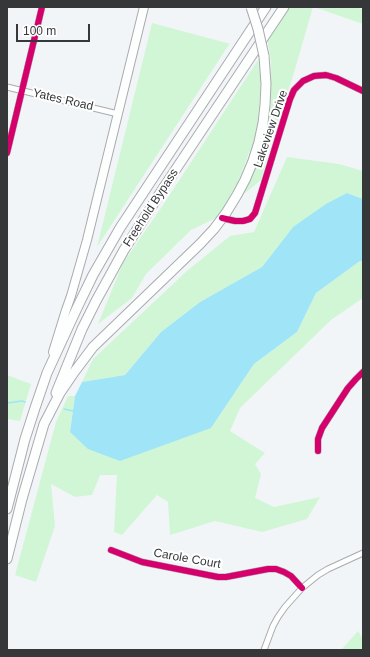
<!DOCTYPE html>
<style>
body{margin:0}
#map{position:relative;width:370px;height:657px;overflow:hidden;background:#f2f5f8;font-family:Arial,sans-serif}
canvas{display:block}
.frame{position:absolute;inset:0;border:8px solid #353739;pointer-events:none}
.scale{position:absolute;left:16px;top:24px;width:74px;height:18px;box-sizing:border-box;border:2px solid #353739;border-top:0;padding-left:5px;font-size:12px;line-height:14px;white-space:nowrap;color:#353739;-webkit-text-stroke:3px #fff;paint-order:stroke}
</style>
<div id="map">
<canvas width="370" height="657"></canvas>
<div class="frame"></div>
<div class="scale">100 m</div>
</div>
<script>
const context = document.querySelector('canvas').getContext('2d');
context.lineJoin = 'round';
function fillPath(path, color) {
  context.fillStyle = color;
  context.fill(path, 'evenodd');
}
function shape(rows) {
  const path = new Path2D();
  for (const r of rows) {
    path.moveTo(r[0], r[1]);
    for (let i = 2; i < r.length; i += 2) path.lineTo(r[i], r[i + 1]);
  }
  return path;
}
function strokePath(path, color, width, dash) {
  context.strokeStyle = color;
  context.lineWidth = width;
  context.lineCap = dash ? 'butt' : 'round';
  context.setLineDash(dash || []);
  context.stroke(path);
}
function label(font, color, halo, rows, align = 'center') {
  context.font = font + ' Arial,sans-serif';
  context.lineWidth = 4;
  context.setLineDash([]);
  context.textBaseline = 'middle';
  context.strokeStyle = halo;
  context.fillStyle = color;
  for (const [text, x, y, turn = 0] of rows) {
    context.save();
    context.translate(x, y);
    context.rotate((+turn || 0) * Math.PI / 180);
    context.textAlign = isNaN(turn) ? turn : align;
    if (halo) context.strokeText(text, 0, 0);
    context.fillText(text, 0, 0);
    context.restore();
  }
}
const green = shape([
 [288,7,313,7,293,76,275,129,261,180,244,194,261,146,271,105,271,61,267,38],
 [314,7,356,7,363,10,363,24],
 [152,23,227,43,230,43,97,247],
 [258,60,261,81,257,132,238,182,218,217,191,230,146,274,132,298,98,324,123,263,163,205],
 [287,157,339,164,363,171,363,199,347,193,293,227,262,267,200,302,161,332,125,375,82,382,93,359,188,270,230,236,254,232],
 [360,261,363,261,363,298,331,320,240,408,230,431,265,453,255,464,261,474,255,498,274,507,320,497,307,519,262,532,215,521,170,535,168,502,157,495,122,535,114,532,117,475,100,475,92,495,75,497,51,484,55,526,36,582,15,575,56,422,68,396,75,396,70,432,211,428,254,364,297,332,316,293],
 [7,375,31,384,20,421,7,419],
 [358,631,363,639,363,650,341,650]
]);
const water = shape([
 [347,193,363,199,363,261,360,261,316,293,297,332,254,364,211,428,120,461,88,449,70,432,75,396,82,382,125,375,161,332,200,302,262,267,293,227,326,204]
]);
const stream = shape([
 [7,403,22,401,25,402],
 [64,409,73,411]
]);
const street = shape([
 [7,87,118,114],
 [7,153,42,7],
 [222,218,235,221,243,221,250,219,255,213,290,99,294,90,303,81,314,76,326,75,336,78,363,91],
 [318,451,318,439,322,428,348,388,356,379,363,372],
 [111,550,142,562,218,577,226,577,268,569,276,569,284,572,291,576,302,588],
 [264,650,273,626,278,617,285,607,302,588,318,575,328,569,363,553]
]);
const primary = shape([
 [53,352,66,310,71,296,87,240,144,7]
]);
const highway = shape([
 [56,393,82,329,96,301,124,250,164,187,284,7],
 [7,509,25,439,35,408,47,373,77,308,93,275,120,228,266,7],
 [7,559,22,499,44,424,60,393,75,371,93,347,200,244,214,229,226,213,237,195,245,180,253,161,259,142,263,123,265,105,266,84,264,56]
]);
const highwayBridge = shape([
 [251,7,258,29,264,56]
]);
const cycleway = shape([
 [7,153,42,7],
 [222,218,235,221,243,221,250,219,255,213,290,99,294,90,303,81,314,76,326,75,336,78,363,91],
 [318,451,318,439,322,428,348,388,356,379,363,372],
 [111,550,142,562,218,577,226,577,268,569,276,569,284,572,291,576,302,588]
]);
const streetNames = [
 ["Yates Road",63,100,13],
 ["Lakeview Drive",271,129,-71],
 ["Freehold Bypass",151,208,-57],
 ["Carole Court",187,559,10]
];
fillPath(green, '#d1f6d5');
fillPath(water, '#9fe5f7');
strokePath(stream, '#9fe5f7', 1.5);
strokePath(street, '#a9abad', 7);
strokePath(primary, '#a9abad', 10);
strokePath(highway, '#a9abad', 11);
strokePath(street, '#fdfefe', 5);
strokePath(primary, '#fdfefe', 8);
strokePath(highway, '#fdfefe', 9);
strokePath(highwayBridge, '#a9abad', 11, []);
strokePath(highwayBridge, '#fdfefe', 9);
strokePath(cycleway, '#d6006c', 6);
label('12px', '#353739', '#fff', streetNames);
</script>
